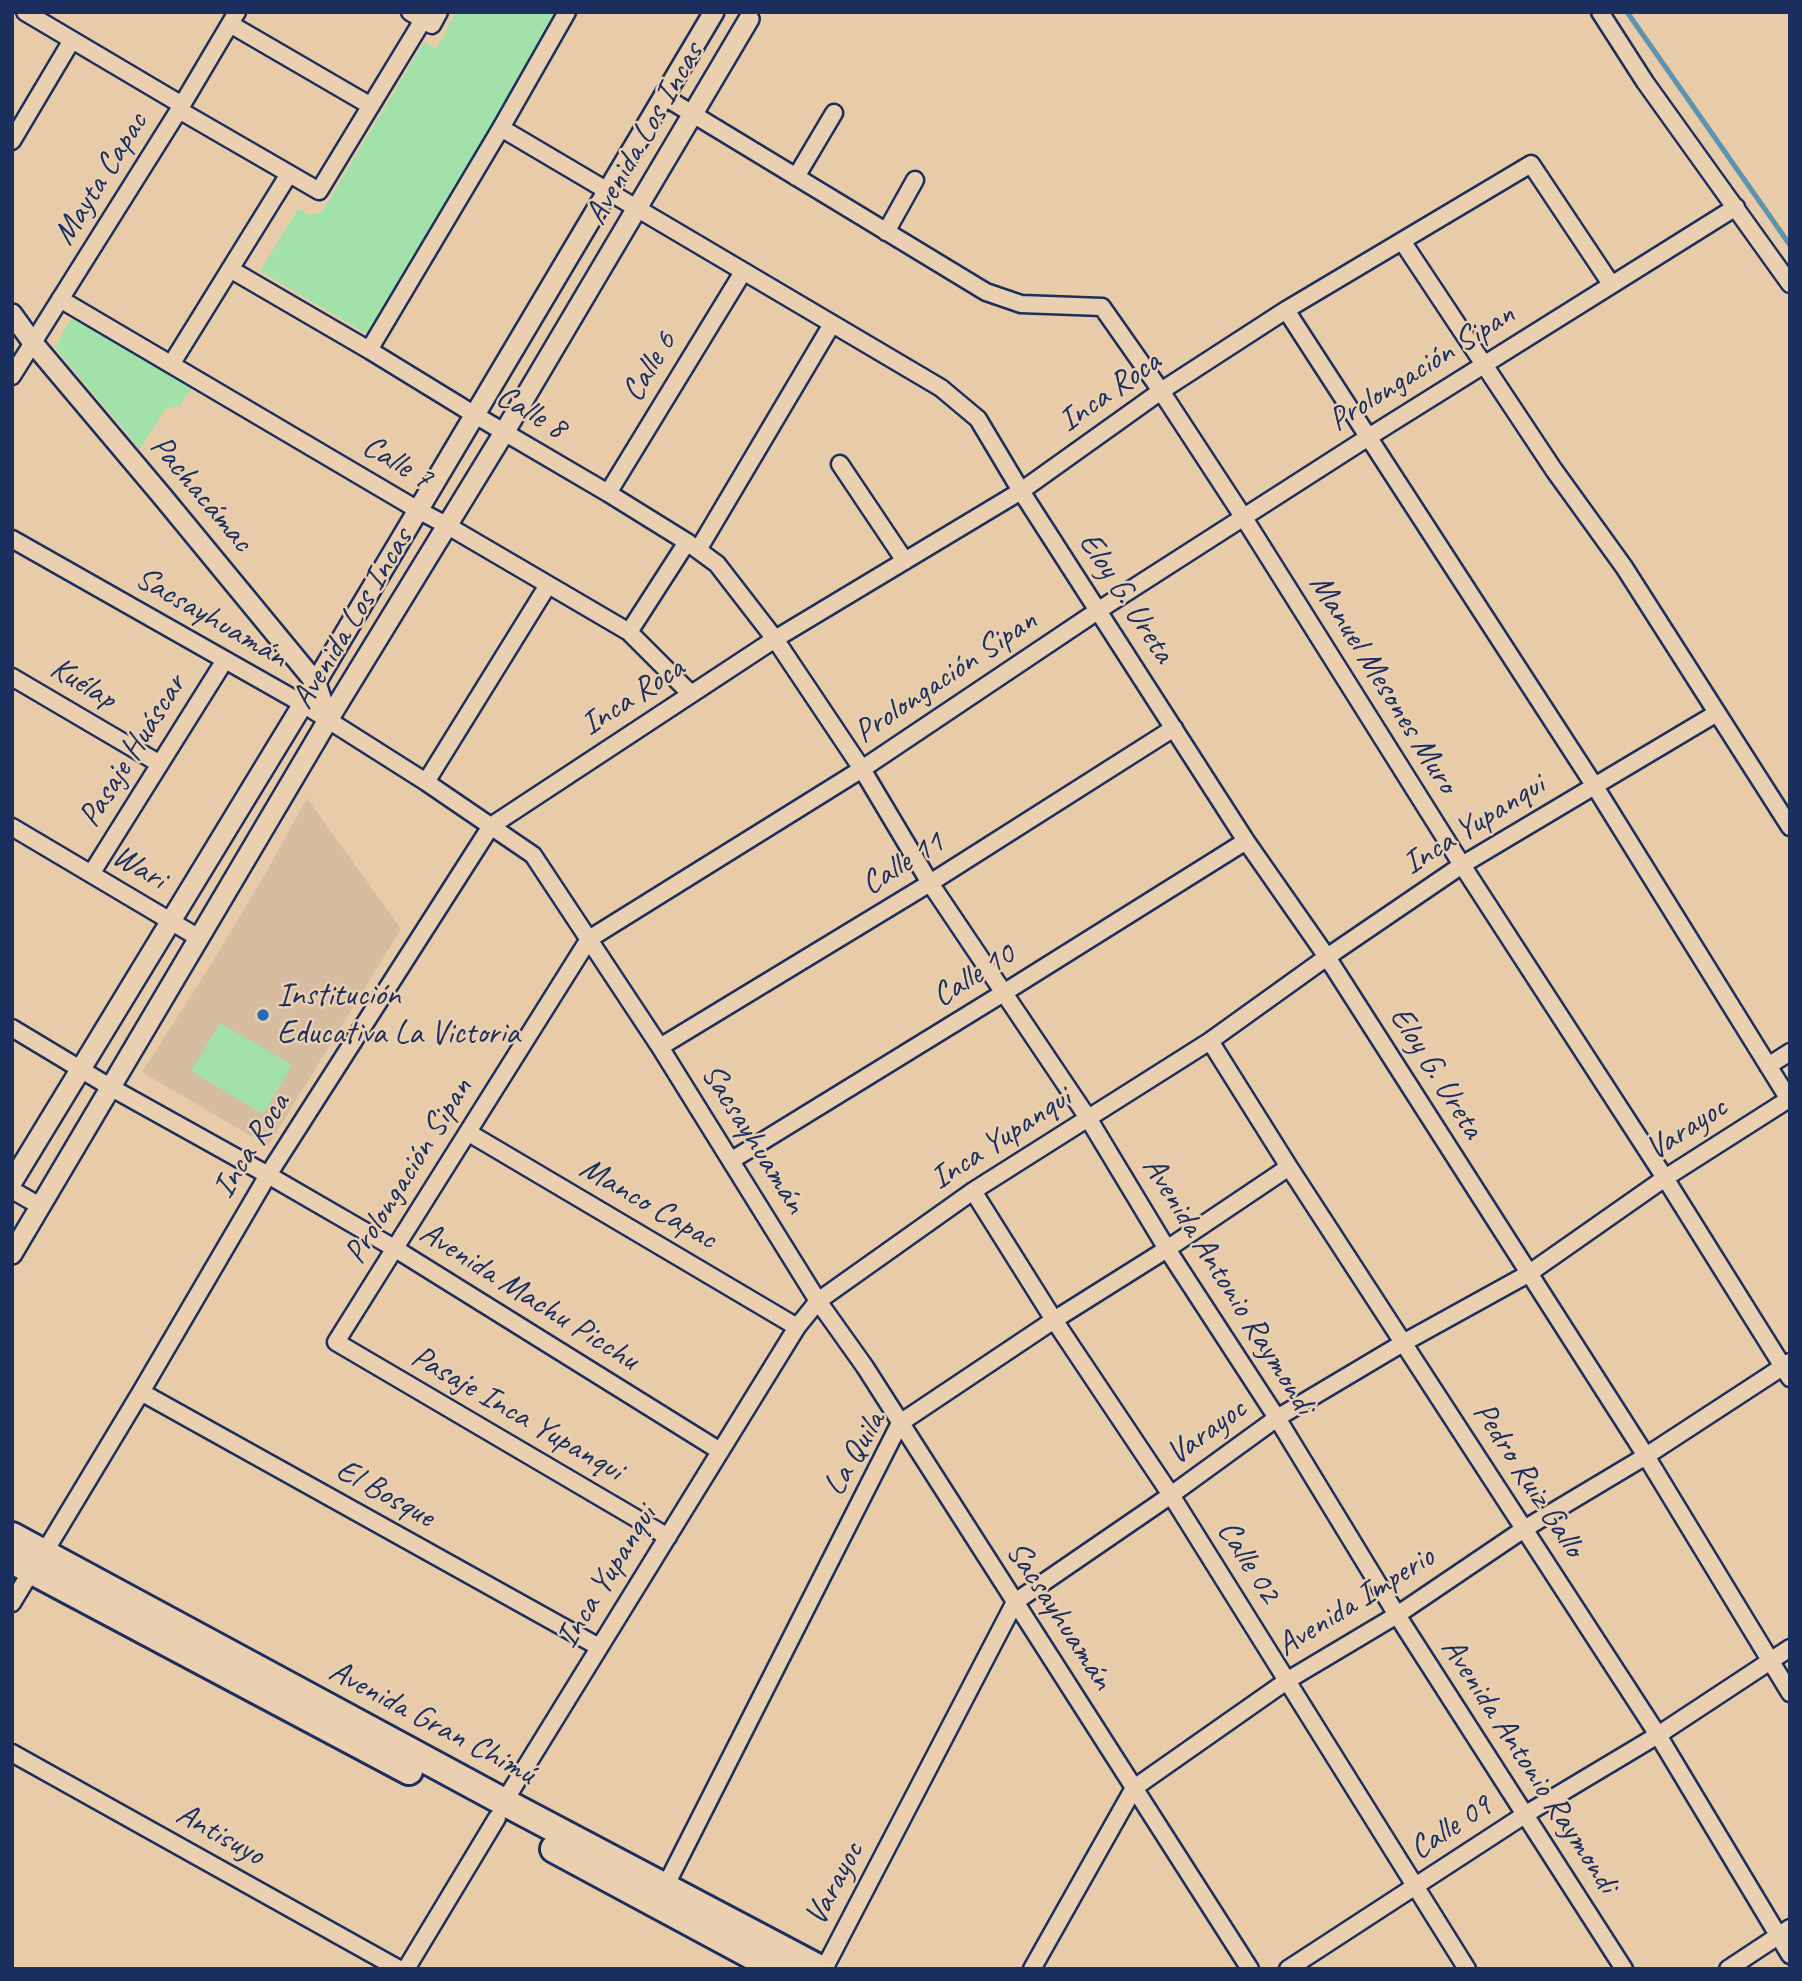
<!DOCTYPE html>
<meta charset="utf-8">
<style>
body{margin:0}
#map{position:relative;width:1802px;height:1981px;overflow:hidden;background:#e8cba9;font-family:Caveat,sans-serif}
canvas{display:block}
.frame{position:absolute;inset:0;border:14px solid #1b2f5e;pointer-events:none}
</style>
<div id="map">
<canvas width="1802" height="1981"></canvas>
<div class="frame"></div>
</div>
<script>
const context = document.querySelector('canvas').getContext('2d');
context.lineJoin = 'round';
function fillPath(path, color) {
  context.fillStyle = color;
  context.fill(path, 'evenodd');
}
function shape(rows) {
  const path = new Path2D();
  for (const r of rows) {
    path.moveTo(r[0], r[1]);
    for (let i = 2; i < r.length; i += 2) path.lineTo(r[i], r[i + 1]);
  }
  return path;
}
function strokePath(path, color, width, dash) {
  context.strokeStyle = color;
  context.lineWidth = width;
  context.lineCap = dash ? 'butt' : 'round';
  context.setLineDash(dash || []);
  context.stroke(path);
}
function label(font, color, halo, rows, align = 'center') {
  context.font = font + ' Caveat,sans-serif';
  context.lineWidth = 5;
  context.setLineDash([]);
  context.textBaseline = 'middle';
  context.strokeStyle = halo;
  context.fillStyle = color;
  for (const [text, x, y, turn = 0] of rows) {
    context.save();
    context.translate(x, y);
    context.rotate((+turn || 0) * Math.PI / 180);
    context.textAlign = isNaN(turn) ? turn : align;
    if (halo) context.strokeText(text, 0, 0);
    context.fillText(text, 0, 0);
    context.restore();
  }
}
const built = shape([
 [307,798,401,929,268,1146,142,1072,215,958,267,871]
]);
const green = shape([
 [456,12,560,12,369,335,260,271,298,209,310,215,322,212,424,42,436,49],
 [74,319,79,319,192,387,180,406,165,409,140,449,55,348,68,323],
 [220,1023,292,1065,263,1114,191,1071]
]);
const stream = shape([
 [1627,12,1790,245]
]);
const minor = shape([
 [25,12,182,105],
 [410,12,432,25,439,12],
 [1600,12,1645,82,1790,284],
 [230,24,371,106],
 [663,96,986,292,1021,304,1102,307,1161,391,1244,518,1462,865,1665,1178,1790,1378],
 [179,110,319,191,423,20],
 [501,128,941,388,978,419,1021,491,1246,841,1327,957,1646,1456,1790,1693],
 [12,141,72,40],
 [796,177,834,113],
 [886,232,915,180],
 [1402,241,1554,470,1624,567,1790,827],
 [230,269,369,350,475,415,608,493,687,542,717,564,775,639,862,769,930,883,1088,1118,1167,1249,1277,1418,1397,1615,1624,1969],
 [60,299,418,510,448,526,629,632,691,694],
 [1286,310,1594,785,1790,1101],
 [369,350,501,128,567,12],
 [172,363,289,174],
 [12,376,179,110,237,12],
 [840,464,905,561],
 [608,493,743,272],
 [12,539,303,704,426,782,533,855,660,1047,818,1301,865,1367,1250,1969],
 [698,550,832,324],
 [629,632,687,542],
 [12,677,160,764],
 [426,782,548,585],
 [12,827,199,938],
 [91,874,225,660],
 [12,1028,110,1087,268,1175,394,1248,720,1451],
 [1210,1041,1289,1167,1658,1735,1790,1955],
 [660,1047,930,883,1174,728],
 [1768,1066,1790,1052],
 [469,1133,797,1327],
 [732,1160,1005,992,1246,841],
 [12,1190,40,1206],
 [973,1191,1054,1320,1171,1495,1467,1969],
 [141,1392,599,1647],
 [668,1537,336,1342,589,939,862,769,1099,610,1367,438,1736,207],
 [44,1553,141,1392,268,1175,491,826,775,639,1021,491,1161,391,1286,310,1531,164,1611,284],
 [12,1603,32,1570],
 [12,1753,399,1969],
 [504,1802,797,1327,818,1301,973,1191,1210,1041,1327,957,1462,865,1717,713],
 [665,1887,900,1423,1054,1320,1167,1249,1289,1167],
 [406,1969,497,1818],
 [824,1969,1015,1602,1171,1495,1277,1418,1403,1343,1528,1274,1665,1178,1789,1099],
 [1032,1969,1134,1788,1288,1680,1397,1615,1524,1529,1646,1456,1790,1362],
 [1288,1969,1526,1814,1658,1735,1790,1648],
 [1728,1969,1790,1928]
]);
const tertiary = shape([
 [12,314,33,343,162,496,316,683,328,720],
 [12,1182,303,704,714,12],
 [12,1254,328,720,505,431,749,19]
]);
const trunk = shape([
 [12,1536,504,1802,820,1969],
 [12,1560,409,1771],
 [554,1849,777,1969]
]);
const markers = [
 [263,1015,7,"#1f6fb2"]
];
const streetNames = [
 ["Avenida Los Incas",645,134,-60],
 ["Mayta Capac",101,179,-58],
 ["Calle 6",650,367,-59],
 ["Prolongación Sipan",1422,368,-32],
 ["Inca Roca",1110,392,-35],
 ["Calle 8",531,413,30],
 ["Calle 7",397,463,31],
 ["Pachacámac",201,494,50],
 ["Eloy G. Ureta",1126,598,57],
 ["Sacsayhuamán",211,618,30],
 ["Avenida Los Incas",353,619,-59],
 ["Prolongación Sipan",946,677,-34],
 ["Kuélap",83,684,31],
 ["Manuel Mesones Muro",1383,684,58],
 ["Inca Roca",633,697,-33],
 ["Pasaje Huáscar",133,751,-58],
 ["Inca Yupanqui",1474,825,-32],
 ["Calle 11",903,864,-32],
 ["Wari",139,868,31],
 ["Calle 10",974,976,-32],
 ["Eloy G. Ureta",1436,1073,58],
 ["Varayoc",1687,1129,-33],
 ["Sacsayhuamán",753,1139,58],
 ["Inca Yupanqui",1001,1139,-33],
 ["Inca Roca",252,1146,-58],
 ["Prolongación Sipan",409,1171,-58],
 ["Manco Capac",648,1204,30],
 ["Avenida Antonio Raymondi",1228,1286,58],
 ["Avenida Machu Picchu",529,1297,32],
 ["Pasaje Inca Yupanqui",517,1414,30],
 ["Varayoc",1207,1432,-36],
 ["La Quila",855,1454,-60],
 ["Pedro Ruiz Gallo",1528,1480,57],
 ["El Bosque",385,1494,29],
 ["Calle 02",1248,1562,58],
 ["Inca Yupanqui",607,1577,-58],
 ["Avenida Imperio",1356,1602,-32],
 ["Sacsayhuamán",1059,1616,57],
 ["Avenida Gran Chimú",432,1723,28],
 ["Avenida Antonio Raymondi",1529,1766,57],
 ["Calle 09",1451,1828,-33],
 ["Antisuyo",220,1835,29],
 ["Varayoc",835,1884,-62]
];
const poiNames = [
 ["Institución",277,996],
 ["Educativa La Victoria",277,1034]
];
fillPath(built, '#d6bd9f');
fillPath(green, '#a2e1a9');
strokePath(stream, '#5c94af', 5);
strokePath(minor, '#1b2f5e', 21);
strokePath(tertiary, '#1b2f5e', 24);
strokePath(trunk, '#1b2f5e', 32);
strokePath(minor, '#eacfb1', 16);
strokePath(tertiary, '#eacfb1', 19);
strokePath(trunk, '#eacfb1', 26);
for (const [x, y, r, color] of markers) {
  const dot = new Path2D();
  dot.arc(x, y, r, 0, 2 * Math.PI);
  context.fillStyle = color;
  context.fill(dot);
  strokePath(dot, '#eacfb1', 2.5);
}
label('33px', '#1b2f5e', '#eacfb1', streetNames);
label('33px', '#1b2f5e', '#eacfb1', poiNames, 'left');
</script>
